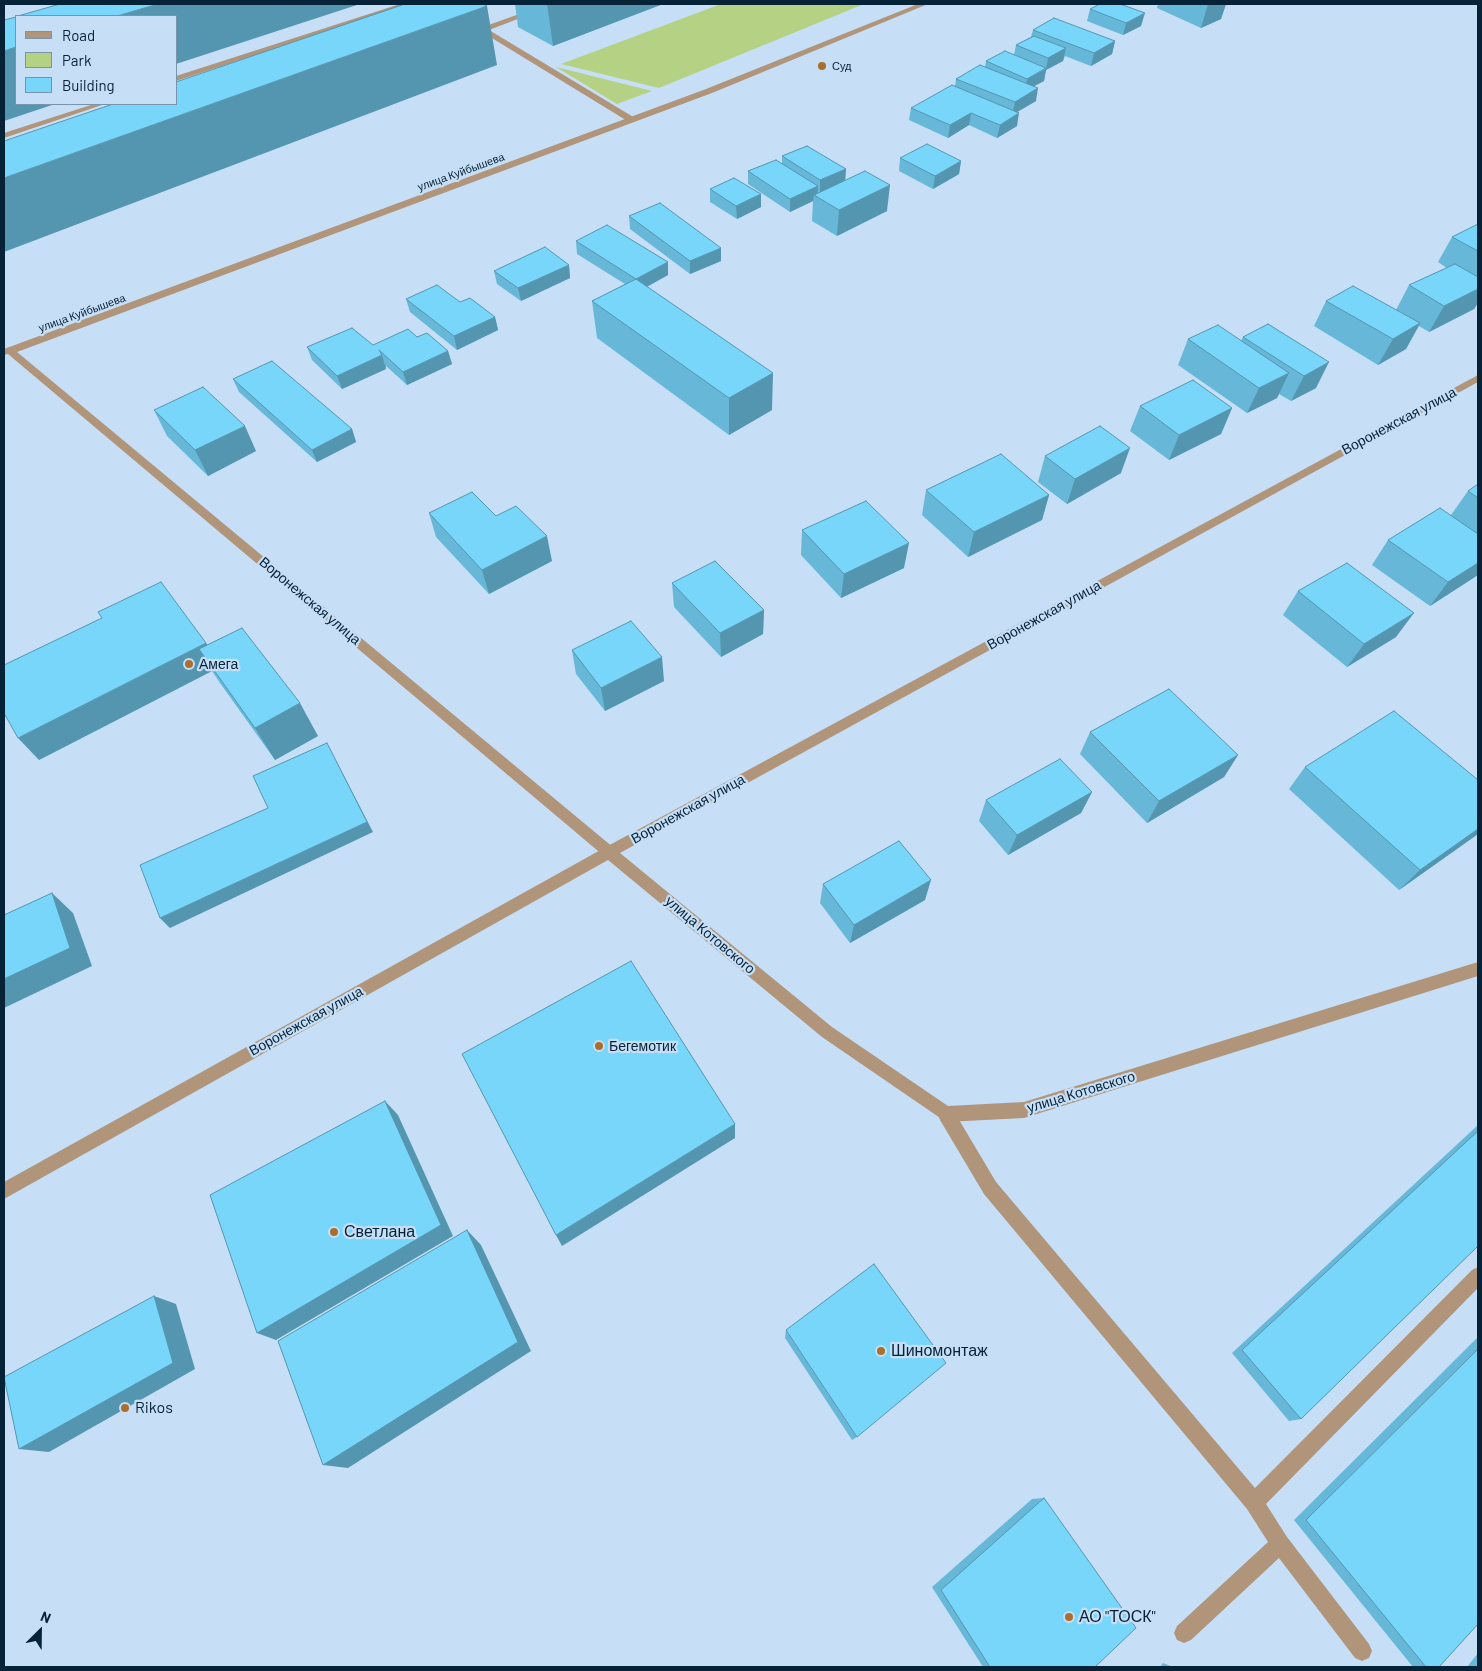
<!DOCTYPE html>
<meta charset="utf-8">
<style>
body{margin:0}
#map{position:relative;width:1482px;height:1671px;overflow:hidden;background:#c6dff6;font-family:Barlow,sans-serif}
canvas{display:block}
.frame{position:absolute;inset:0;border:5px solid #062237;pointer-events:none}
.legend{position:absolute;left:15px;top:15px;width:162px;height:90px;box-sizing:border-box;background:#c6dff6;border:1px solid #7993aa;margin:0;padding:6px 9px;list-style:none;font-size:15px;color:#062237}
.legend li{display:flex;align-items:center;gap:10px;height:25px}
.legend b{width:25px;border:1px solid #7993aa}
.north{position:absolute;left:15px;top:1606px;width:50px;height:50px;-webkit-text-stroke:4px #c6dff6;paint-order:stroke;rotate:23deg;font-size:14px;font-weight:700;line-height:20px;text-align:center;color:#062237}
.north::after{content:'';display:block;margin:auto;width:18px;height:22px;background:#062237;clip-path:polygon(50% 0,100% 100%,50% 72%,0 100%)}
</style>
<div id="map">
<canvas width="1482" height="1671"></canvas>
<div class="frame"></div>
<ul class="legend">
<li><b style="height:6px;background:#b0957b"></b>Road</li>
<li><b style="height:14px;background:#b5d284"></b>Park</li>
<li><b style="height:14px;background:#78d6fb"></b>Building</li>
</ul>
<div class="north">N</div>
</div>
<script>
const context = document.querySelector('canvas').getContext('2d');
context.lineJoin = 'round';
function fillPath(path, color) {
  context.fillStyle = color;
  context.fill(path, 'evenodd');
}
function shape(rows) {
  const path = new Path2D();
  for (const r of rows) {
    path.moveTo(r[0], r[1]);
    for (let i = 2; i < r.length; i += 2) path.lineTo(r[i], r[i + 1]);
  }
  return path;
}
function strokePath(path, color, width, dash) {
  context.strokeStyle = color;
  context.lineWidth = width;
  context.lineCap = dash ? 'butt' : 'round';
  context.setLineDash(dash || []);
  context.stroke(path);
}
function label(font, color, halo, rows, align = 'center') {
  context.font = font + ' Barlow,sans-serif';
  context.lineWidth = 4.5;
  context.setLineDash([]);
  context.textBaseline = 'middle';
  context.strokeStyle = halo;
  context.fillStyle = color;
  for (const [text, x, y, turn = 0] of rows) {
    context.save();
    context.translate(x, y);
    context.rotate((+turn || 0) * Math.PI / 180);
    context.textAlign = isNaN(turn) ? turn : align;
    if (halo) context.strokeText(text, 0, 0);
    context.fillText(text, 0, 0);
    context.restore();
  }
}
const green = shape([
 [721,4,864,4,659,88,561,64],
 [556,67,652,91,617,104]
]);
const service = shape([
 [400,4,410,4,176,81,176,76,400,4],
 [547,4,557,4,489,30,635,118,635,122,629,122,482,32,473,35,469,33,477,29,473,26,474,24,483,27,547,4],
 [94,104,105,104,4,138,4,133,94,104],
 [946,1106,952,1108,996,1182,1255,1488,1472,1270,1478,1267,1478,1288,1266,1504,1287,1537,1369,1644,1372,1651,1369,1658,1362,1661,1355,1658,1279,1558,1191,1640,1184,1643,1177,1640,1174,1633,1177,1626,1268,1542,1247,1509,984,1194,940,1120,938,1114,940,1108,946,1106]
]);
const minor = shape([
 [1478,375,1478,382,620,853,832,1027,948,1106,1024,1102,1478,962,1478,976,1024,1118,946,1122,822,1037,608,860,4,1199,4,1182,604,848,1478,375]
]);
const tertiary = shape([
 [918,4,928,4,712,93,17,352,614,848,616,852,614,856,609,858,604,856,8,354,4,355,4,349,706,89,918,4]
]);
const wall = shape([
 [515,4,663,4,553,46,518,27],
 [1158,4,1226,4,1221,19,1201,28,1157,8],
 [1090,9,1141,26,1123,35,1087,21],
 [1033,30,1115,41,1112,54,1091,66,1065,56,1063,61,1046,70,1044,81,1034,86,1036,101,1017,112,1017,126,997,138,969,125,948,138,909,120,911,108,955,86,956,79,985,67,986,61,1014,55,1016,45,1031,37],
 [782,156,846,169,845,181,887,211,837,236,812,221,813,201,790,212,748,184,748,171,782,163],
 [900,158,961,161,959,174,933,189,899,171],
 [710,189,761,194,761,207,737,219,710,202],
 [629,216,721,261,690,274,630,229],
 [1478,224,1478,303,1474,309,1429,332,1419,326,1406,349,1378,365,1314,326,1326,301,1396,310,1409,285,1447,268,1438,262,1452,237],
 [576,241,668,262,668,275,647,287,772,410,729,435,597,338,592,301,625,284,577,254],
 [569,265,570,278,521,301,497,284,494,271],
 [406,299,460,302,495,317,498,330,457,350,410,312],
 [1268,324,1316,388,1291,401,1279,394,1277,398,1247,413,1178,365,1188,339,1241,341,1243,337],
 [417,337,448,351,452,364,407,385,386,366,386,369,342,389,312,360,307,347,373,345],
 [233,379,352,429,356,442,317,462,239,392],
 [1140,406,1232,408,1221,434,1169,460,1130,431],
 [154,410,256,451,208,476,167,436],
 [1045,456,1121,473,1067,504,1038,482],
 [1478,484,1478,575,1430,606,1372,565,1388,540,1451,515,1468,491],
 [926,490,1049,495,1042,520,968,557,922,515],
 [429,513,496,516,552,561,489,594,436,537],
 [802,530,904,568,841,598,801,555],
 [672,583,764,610,763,634,721,657,674,607],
 [1298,591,1396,637,1347,667,1283,615],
 [206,643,208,645,318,736,275,760,220,683,212,671,39,760],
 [572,650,664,681,605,711,576,674],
 [1090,732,1238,755,1224,777,1147,823,1080,754],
 [1305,767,1478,780,1478,834,1399,890,1289,789],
 [1092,792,1081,813,1008,855,979,821,986,800],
 [823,884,925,900,850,943,820,903],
 [1478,1125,1478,1246,1301,1419,1289,1421,1232,1353],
 [786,1330,857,1437,852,1440,785,1338],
 [1478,1337,1478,1624,1439,1667,1413,1667,1294,1520],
 [1044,1498,1095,1667,983,1667,932,1587,1032,1499],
 [1478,1653,1478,1667,1467,1667],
 [1163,1663,1173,1667,1160,1667]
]);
const shadedWall = shape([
 [158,4,360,4,176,64,176,16,117,16],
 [547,4,663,4,553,46],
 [1208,4,1226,4,1221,19,1201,28],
 [487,6,497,65,4,252,4,178],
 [1145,13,1141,26,1123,35,1126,23],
 [1115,41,1112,54,1091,66,1094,53],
 [16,47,16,104,55,104,4,121,4,51],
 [1066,48,1063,61,1046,70,1044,81,1025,91,1027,79,1046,69,1048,58],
 [1038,88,1036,101,1012,115,1015,102],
 [971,113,969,125,948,138,950,125],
 [1019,113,1017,126,997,138,1000,125],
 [961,161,959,174,933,189,935,176],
 [846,169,845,182,820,193,820,180],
 [890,185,887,211,837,236,839,210],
 [818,186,817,198,814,195,813,201,790,212,790,199],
 [761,194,761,207,737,219,736,206],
 [721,248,721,261,690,274,690,261],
 [668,262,668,275,637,292,636,279],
 [569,265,570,278,521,301,518,288],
 [1478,289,1478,303,1474,309,1429,332,1444,306],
 [495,317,498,330,457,350,454,336],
 [1420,323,1406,349,1378,365,1393,339],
 [448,351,452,364,407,385,403,372],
 [382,355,386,369,342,389,337,376],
 [1329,362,1316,388,1291,401,1304,376],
 [773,373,772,410,729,435,729,398],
 [1289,373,1277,398,1247,413,1259,388],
 [1232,408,1221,434,1169,460,1179,435],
 [245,426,256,451,208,476,195,450],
 [352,429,356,442,317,462,312,450],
 [1130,448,1121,473,1067,504,1075,479],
 [1049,495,1042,520,968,557,974,532],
 [547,536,552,561,489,594,482,570],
 [909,543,904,568,841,598,844,574],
 [1478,563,1478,575,1430,606,1448,582],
 [764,610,763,634,721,657,720,633],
 [1414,613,1396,637,1347,667,1364,644],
 [206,643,221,666,199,649,212,671,39,760,18,738],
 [662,657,664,681,605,711,601,688],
 [300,703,318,736,275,760,255,728],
 [327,743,373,832,170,928,160,918,367,822],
 [1238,755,1224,777,1147,823,1159,801],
 [1092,792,1081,813,1008,855,1017,835],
 [1478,829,1478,834,1399,890,1420,870],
 [931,880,925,900,850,943,854,925],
 [52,893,73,913,92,966,4,1008,4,979],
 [385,1101,398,1115,453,1236,276,1340,257,1333],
 [735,1124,735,1138,562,1246,556,1235],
 [467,1230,481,1245,531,1351,348,1468,323,1465],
 [154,1296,176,1304,195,1369,49,1452,19,1449]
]);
const building = shape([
 [60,4,158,4,117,16,18,16,60,4],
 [405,4,483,4,487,6,4,178,4,141,113,104,176,104,176,82,405,4],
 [1100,4,1120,4,1145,13,1126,23,1090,9,1100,4],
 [16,17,16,47,4,51,4,20,16,17],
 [1054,18,1115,41,1094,53,1033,30,1054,18],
 [1034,36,1066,48,1048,58,1016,45,1034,36],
 [1005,51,1046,68,1027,79,986,61,1005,51],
 [980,65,1038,88,1015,102,956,79,980,65],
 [952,85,1019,113,1000,125,971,113,950,125,911,108,952,85],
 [927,144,961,161,935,176,900,158,927,144],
 [807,146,846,169,820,180,782,156,807,146],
 [776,160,818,186,790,199,748,171,776,160],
 [865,171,890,185,839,210,814,195,865,171],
 [734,178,761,194,736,206,710,189,734,178],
 [660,203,721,248,690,261,629,216,660,203],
 [1478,224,1478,251,1452,237,1478,224],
 [607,225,668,262,636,279,576,241,607,225],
 [545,247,569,265,518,288,494,271,545,247],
 [1455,264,1478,277,1478,289,1444,306,1409,285,1455,264],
 [636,279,773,373,729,398,592,301,636,279],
 [437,285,460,302,470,298,495,317,454,336,406,299,437,285],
 [1353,286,1420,323,1393,339,1326,301,1353,286],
 [1268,324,1329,362,1304,376,1243,337,1268,324],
 [1218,325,1289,373,1259,388,1188,339,1218,325],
 [352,328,373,345,408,329,417,337,427,333,448,351,403,372,379,350,382,355,337,376,307,347,352,328],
 [272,361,352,429,312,450,233,379,272,361],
 [1193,380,1232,408,1179,435,1140,406,1193,380],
 [203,387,245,426,195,450,154,410,203,387],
 [1100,426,1130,448,1075,479,1045,456,1100,426],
 [1001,454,1049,495,974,532,926,490,1001,454],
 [1478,484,1478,498,1468,491,1478,484],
 [472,492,496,516,516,506,547,536,482,570,429,513,472,492],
 [866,501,909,543,844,574,802,530,866,501],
 [1440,508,1478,534,1478,563,1448,582,1388,540,1440,508],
 [715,561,764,610,720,633,672,583,715,561],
 [1347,563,1414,613,1364,644,1298,591,1347,563],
 [161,582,206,643,18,738,4,713,4,665,102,618,98,612,161,582],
 [631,621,662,657,601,688,572,650,631,621],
 [242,628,300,703,255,728,199,649,242,628],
 [1169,689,1238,755,1159,801,1090,732,1169,689],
 [1394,711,1478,780,1478,829,1420,870,1305,767,1394,711],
 [327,743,367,822,160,918,140,865,268,808,253,776,327,743],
 [1060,759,1092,792,1017,835,986,800,1060,759],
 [899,841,931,880,854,925,823,884,899,841],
 [52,893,70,948,4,979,4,915,52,893],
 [631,961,735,1124,556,1235,462,1054,631,961],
 [385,1101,441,1225,257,1333,210,1195,385,1101],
 [1478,1131,1478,1246,1301,1419,1242,1350,1478,1131],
 [467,1230,518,1342,323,1465,278,1341,467,1230],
 [874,1264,946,1363,857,1437,786,1330,874,1264],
 [154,1296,173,1363,19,1449,4,1377,154,1296],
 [1478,1349,1478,1624,1439,1667,1426,1667,1306,1520,1478,1349],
 [1044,1498,1136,1628,1095,1667,990,1667,941,1590,1044,1498]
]);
const markers = [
 [822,66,5,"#aa6f2f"],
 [189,664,5,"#aa6f2f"],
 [599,1046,5,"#aa6f2f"],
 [334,1232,5,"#aa6f2f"],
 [881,1351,5,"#aa6f2f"],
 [125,1408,5,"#aa6f2f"],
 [1069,1617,5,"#aa6f2f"]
];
const farPoinames = [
 ["Суд",832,66]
];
const farStreetnames = [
 ["улица Куйбышева",461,172,-20],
 ["улица Куйбышева",82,313,-20]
];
const streetNames = [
 ["Воронежская улица",1399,421,-28],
 ["Воронежская улица",310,601,40],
 ["Воронежская улица",1044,615,-29],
 ["Воронежская улица",688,809,-29],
 ["улица Котовского",710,935,40],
 ["Воронежская улица",306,1021,-29],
 ["улица Котовского",1081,1092,-17]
];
const poiNames = [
 ["Амега",199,664],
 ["Бегемотик",609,1046]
];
const nearPoinames = [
 ["Светлана",344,1232],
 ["Шиномонтаж",891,1351],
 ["Rikos",135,1408],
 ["АО \"ТОСК\"",1079,1617]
];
fillPath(green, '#b5d284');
fillPath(service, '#b0957b');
fillPath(minor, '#b0957b');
fillPath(tertiary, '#b0957b');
fillPath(wall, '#67b8d8');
fillPath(shadedWall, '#5496b0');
fillPath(building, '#78d6fb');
strokePath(building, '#5496b0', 1);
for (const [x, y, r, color] of markers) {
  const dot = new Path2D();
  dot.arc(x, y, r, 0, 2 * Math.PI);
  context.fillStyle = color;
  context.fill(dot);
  strokePath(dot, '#c6dff6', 2);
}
label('11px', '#062237', '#c6dff6', farPoinames, 'left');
label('11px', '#062237', '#c6dff6', farStreetnames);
label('14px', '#062237', '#c6dff6', streetNames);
label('14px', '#062237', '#c6dff6', poiNames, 'left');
label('16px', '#062237', '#c6dff6', nearPoinames, 'left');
</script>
